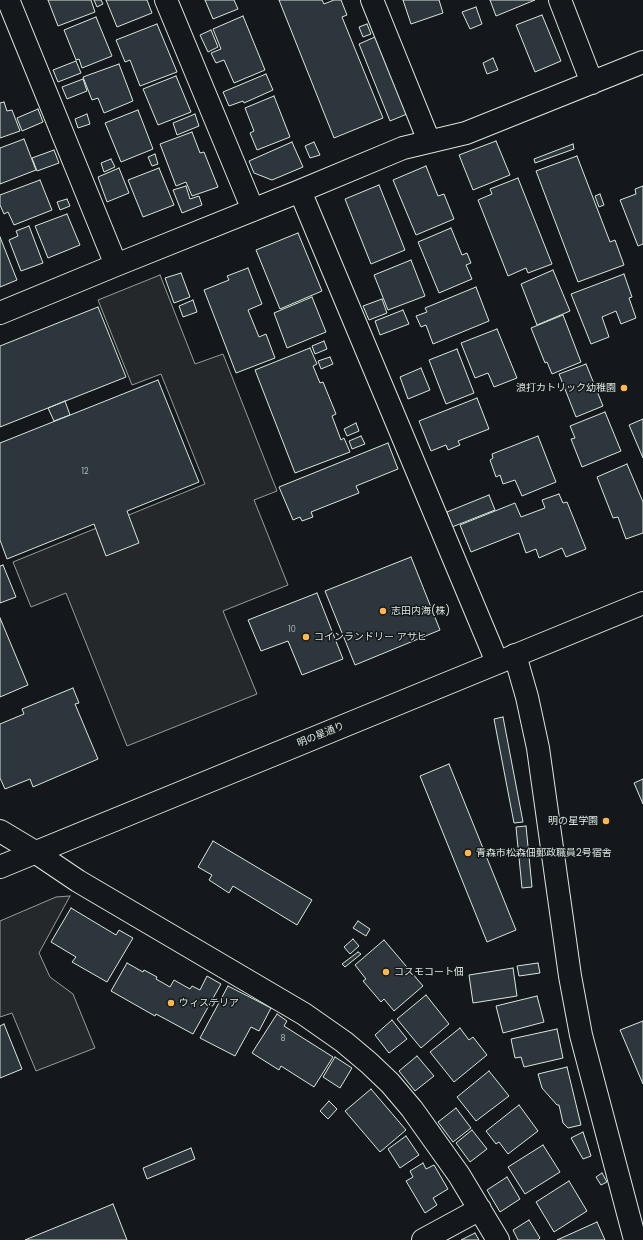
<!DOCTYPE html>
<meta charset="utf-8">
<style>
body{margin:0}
canvas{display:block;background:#14181c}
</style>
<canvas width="643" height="1240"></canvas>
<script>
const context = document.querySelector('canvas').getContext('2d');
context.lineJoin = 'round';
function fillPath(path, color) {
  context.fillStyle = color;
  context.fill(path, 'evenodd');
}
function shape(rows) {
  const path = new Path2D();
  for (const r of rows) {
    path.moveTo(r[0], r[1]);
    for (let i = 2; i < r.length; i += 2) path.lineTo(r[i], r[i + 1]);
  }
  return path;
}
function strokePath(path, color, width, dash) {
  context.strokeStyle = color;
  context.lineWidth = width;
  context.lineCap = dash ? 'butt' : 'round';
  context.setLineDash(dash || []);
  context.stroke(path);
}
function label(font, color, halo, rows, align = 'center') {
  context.font = font + ' Poppins,"Noto Sans JP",sans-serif';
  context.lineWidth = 3;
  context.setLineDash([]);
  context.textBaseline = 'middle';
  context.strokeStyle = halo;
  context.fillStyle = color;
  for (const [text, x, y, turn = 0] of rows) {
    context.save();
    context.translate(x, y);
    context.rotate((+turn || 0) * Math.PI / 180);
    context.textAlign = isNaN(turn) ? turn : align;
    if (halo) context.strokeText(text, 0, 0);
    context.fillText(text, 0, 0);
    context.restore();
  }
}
const parking = shape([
 [160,275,195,364,223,354,277,491,254,500,288,585,223,611,257,694,127,746,66,593,31,607,13,562,205,484,161,374,132,385,98,300,160,275],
 [70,896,39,953,50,977,73,994,95,1048,36,1071,12,1013,0,1017,0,921,56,897,70,896]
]);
const building = shape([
 [48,0,91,0,95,12,58,26,48,0],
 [94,0,101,0,103,4,97,7,94,0],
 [106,0,147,0,152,13,117,27,106,0],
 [205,0,234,0,238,9,213,19,205,0],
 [279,0,322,0,324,4,334,0,341,0,347,15,342,17,383,118,334,138,279,0],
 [403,0,439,0,443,13,411,24,403,0],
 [490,0,535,0,496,16,490,0],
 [476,7,482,24,470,29,462,12,476,7],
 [542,15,561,61,535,72,516,25,542,15],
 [243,16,265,70,234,83,224,60,216,63,211,53,221,49,213,29,243,16],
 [96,17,112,56,82,68,79,59,76,60,64,30,96,17],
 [157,24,177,72,140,86,130,60,125,62,116,40,157,24],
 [367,24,371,34,363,37,359,27,367,24],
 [211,30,218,47,208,52,200,35,211,30],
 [375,37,407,114,390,121,359,44,375,37],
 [493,58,498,70,487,74,483,63,493,58],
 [76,61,81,73,58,82,53,70,76,61],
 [119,64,133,101,104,113,98,98,92,100,83,77,119,64],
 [266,74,273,90,244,103,243,101,229,106,223,92,266,74],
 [176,76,191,112,158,125,143,89,176,76],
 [83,79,87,91,67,99,62,87,83,79],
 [274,96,290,137,257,150,250,133,254,131,245,108,274,96],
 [4,102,7,111,12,110,20,131,0,138,0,103,4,102],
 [38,109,43,122,22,131,17,118,38,109],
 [138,110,153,149,121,162,105,123,138,110],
 [87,114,90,124,78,128,75,119,87,114],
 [195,114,199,126,177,135,173,123,195,114],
 [192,132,200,153,204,152,218,187,192,196,186,182,176,186,160,144,192,132],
 [24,139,36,170,0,184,0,148,24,139],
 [496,141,510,175,473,190,459,155,496,141],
 [292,142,303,167,272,180,254,173,249,161,292,142],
 [314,142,320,155,310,158,305,146,314,142],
 [573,144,574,149,535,163,534,159,573,144],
 [54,150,59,163,37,171,32,158,54,150],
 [155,154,158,164,152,166,148,157,155,154],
 [577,156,610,242,615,240,624,265,578,282,536,171,577,156],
 [111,159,115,167,104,172,101,163,111,159],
 [426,166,438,196,444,194,454,219,416,235,393,180,426,166],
 [119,168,129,193,107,202,98,177,119,168],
 [159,168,174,205,143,217,128,180,159,168],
 [518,178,552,264,528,273,526,268,508,276,478,200,492,194,490,189,518,178],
 [40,180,52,210,14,225,8,212,4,214,0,205,0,195,40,180],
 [379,185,405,250,371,264,345,199,379,185],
 [186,186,190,199,199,196,202,205,182,213,173,190,186,186],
 [643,186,643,244,638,246,620,200,636,194,635,189,643,186],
 [600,194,604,205,599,207,595,196,600,194],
 [67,199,70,206,60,210,57,202,67,199],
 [67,214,80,245,48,258,35,226,67,214],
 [29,226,43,263,21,271,9,240,18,236,16,231,29,226],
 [451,228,462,255,467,253,471,263,466,265,472,279,439,293,418,242,451,228],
 [298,233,322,291,280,309,256,250,298,233],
 [0,237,17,280,0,287,0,237],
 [411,260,425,296,388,310,374,275,411,260],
 [248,268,262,304,248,310,259,337,266,334,275,358,236,373,204,290,229,280,227,276,248,268],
 [553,270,570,311,537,325,521,284,553,270],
 [181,273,190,297,174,303,165,278,181,273],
 [624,274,632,297,629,298,636,318,621,324,616,311,602,317,609,337,591,344,571,294,624,274],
 [476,287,489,321,433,344,426,325,421,327,416,316,427,312,425,308,476,287],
 [312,297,326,332,287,348,274,313,312,297],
 [382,299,387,313,369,320,363,306,382,299],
 [193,300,197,312,183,317,179,306,193,300],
 [98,307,126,377,0,427,0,346,98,307],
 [403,310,409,324,380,335,375,321,403,310],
 [563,315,581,362,552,374,547,362,545,363,531,328,563,315],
 [497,329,517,378,494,387,488,373,475,378,461,343,497,329],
 [324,341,327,349,315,354,312,346,324,341],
 [310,348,317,364,313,366,320,383,323,382,336,414,332,416,341,440,344,438,350,452,295,473,255,370,310,348],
 [457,349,474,393,446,404,429,360,457,349],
 [330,357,333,364,321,369,318,361,330,357],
 [586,364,603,406,576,417,559,374,586,364],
 [421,368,430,390,408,399,400,377,421,368],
 [158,380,199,482,127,511,139,543,106,556,94,524,7,559,0,540,0,443,158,380],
 [477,398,489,429,458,441,460,445,448,450,446,445,431,451,419,421,477,398],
 [65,401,70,415,54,421,48,408,65,401],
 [605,412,621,451,582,467,571,439,575,438,570,426,605,412],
 [643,419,643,458,629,425,643,419],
 [356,423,359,431,347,436,344,429,356,423],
 [361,436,365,444,352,449,349,441,361,436],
 [538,436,556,482,522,496,515,480,503,484,500,475,496,477,490,460,493,458,492,454,538,436],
 [388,443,398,469,356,486,359,493,311,512,313,517,302,521,300,517,293,520,279,487,388,443],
 [627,464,643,502,643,533,626,539,618,517,613,518,597,477,627,464],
 [559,494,563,503,567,502,586,549,566,557,562,548,539,558,536,549,526,553,519,533,471,552,460,525,515,503,521,517,545,508,542,500,559,494],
 [489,495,495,510,452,527,447,512,489,495],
 [411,557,440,630,355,665,325,591,411,557],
 [3,565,16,597,0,603,0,566,3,565],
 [317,593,343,659,302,675,288,641,261,651,248,620,317,593],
 [0,618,28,685,0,697,0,618],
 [73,688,79,703,75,704,98,759,33,787,30,779,5,789,0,778,0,724,24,714,22,709,73,688],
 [503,717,523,822,514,823,494,719,503,717],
 [449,764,516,930,487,942,420,776,449,764],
 [643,779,643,804,634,783,643,779],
 [526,826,532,887,522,888,516,827,526,826],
 [213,841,312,900,297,925,233,886,229,893,209,880,212,875,198,867,213,841],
 [71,908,116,935,119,930,133,938,107,982,72,962,76,957,51,942,71,908],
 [358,921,370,929,366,936,353,928,358,921],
 [353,939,359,946,350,954,344,947,353,939],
 [384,940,423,986,394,1011,384,999,381,1002,363,981,366,979,355,965,384,940],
 [358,952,361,954,345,967,342,964,358,952],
 [127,963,143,972,144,970,157,977,156,979,170,987,174,980,190,989,192,986,200,990,207,976,221,984,193,1034,156,1014,155,1016,111,991,127,963],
 [538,963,540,973,519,976,517,966,538,963],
 [513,968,517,996,473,1003,469,975,513,968],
 [228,986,271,1008,259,1031,251,1027,235,1056,200,1038,228,986],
 [426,995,449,1024,421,1048,397,1019,426,995],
 [537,996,544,1022,503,1033,496,1006,537,996],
 [277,1014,287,1021,284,1026,333,1057,314,1087,281,1066,279,1070,252,1053,277,1014],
 [392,1020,407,1039,389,1053,375,1035,392,1020],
 [643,1021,643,1084,620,1030,643,1021],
 [4,1024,22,1069,0,1078,0,1026,4,1024],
 [460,1028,469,1040,473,1037,487,1055,454,1082,430,1052,460,1028],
 [557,1029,563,1058,524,1067,521,1057,515,1058,511,1039,557,1029],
 [417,1056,434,1076,415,1091,399,1071,417,1056],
 [335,1057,352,1068,340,1088,323,1077,335,1057],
 [567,1067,581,1125,568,1128,563,1123,559,1105,557,1105,542,1088,538,1074,567,1067],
 [489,1071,509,1096,476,1121,457,1097,489,1071],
 [371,1089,406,1130,380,1152,345,1111,371,1089],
 [329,1101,337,1109,328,1119,320,1111,329,1101],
 [519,1105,538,1131,508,1154,499,1142,496,1144,486,1131,519,1105],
 [456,1108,471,1128,453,1142,438,1122,456,1108],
 [472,1130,487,1149,470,1162,456,1143,472,1130],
 [583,1132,591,1156,583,1159,571,1138,583,1132],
 [406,1136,419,1155,400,1168,388,1149,406,1136],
 [543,1145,560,1172,525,1194,508,1167,543,1145],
 [191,1148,195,1159,147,1179,143,1168,191,1148],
 [423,1163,426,1169,434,1165,448,1189,433,1198,437,1205,425,1213,406,1181,413,1177,410,1171,423,1163],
 [602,1173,607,1182,601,1185,596,1177,602,1173],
 [507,1177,520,1199,500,1212,487,1190,507,1177],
 [569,1181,587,1211,554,1232,536,1202,569,1181],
 [113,1204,127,1240,25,1240,113,1204],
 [529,1220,540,1238,538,1240,518,1240,513,1230,529,1220],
 [597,1222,605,1240,557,1240,597,1222],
 [475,1233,479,1240,461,1240,475,1233]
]);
const street = shape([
 [166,0,253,210],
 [372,0,429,141],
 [560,0,592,83],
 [9,2,116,265],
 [300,191,497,662],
 [0,313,116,265,300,191,403,148,466,133,643,62],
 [515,655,527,697,538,748,570,976,581,1035,634,1236],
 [0,831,35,852,78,881,304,1014,344,1042,369,1063,390,1083,412,1109,459,1175,498,1240],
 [423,1240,480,1209]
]);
const secondary = shape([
 [0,867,643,603]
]);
const markers = [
 [624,388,4,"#ffb74d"],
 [383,611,4,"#ffb74d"],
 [306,637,4,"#ffb74d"],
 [606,821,4,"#ffb74d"],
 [468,853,4,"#ffb74d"],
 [386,972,4,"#ffb74d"],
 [171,1003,4,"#ffb74d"]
];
const numberNames = [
 ["12",85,472],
 ["10",292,630],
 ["8",283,1039]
];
const poiNames = [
 ["浪打カトリック幼稚園",616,388,"right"],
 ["志田内海(株)",391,611],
 ["コインランドリー アサヒ",314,637],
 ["明の星学園",598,821,"right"],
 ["青森市松森佃郵政職員2号宿舎",476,853],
 ["コスモコート佃",394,972],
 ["ウィステリア",179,1003]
];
const streetNames = [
 ["明の星通り",321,735,-22]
];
fillPath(parking, '#24282b');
strokePath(parking, '#939e99', 1);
fillPath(building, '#2c363c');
strokePath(building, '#d8e6dc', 1);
strokePath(street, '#d8e6dc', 24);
strokePath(secondary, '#d8e6dc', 24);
strokePath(street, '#14181c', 22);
strokePath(secondary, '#14181c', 22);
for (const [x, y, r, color] of markers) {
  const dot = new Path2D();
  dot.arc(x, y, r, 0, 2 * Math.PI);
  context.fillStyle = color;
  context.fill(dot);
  strokePath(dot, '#14181c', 1.5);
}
label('8px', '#adbab4', null, numberNames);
label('10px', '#d8e6dc', '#14181c', poiNames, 'left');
label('10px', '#d8e6dc', '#14181c', streetNames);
</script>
